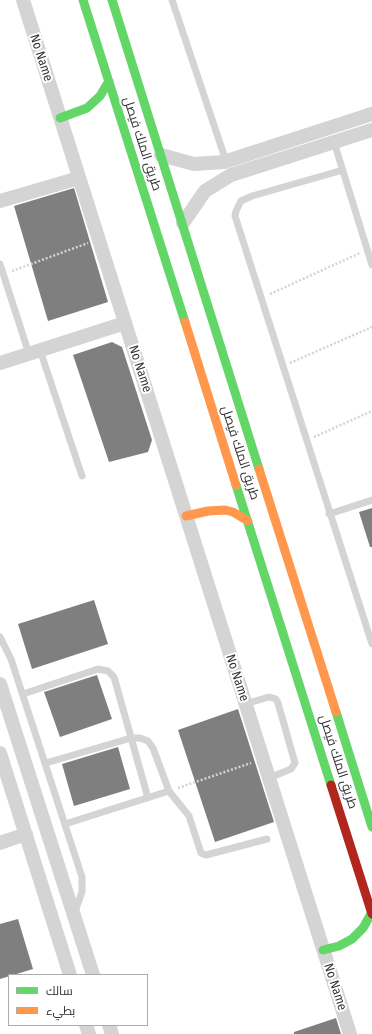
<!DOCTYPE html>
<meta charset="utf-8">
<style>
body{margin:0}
#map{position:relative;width:372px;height:1034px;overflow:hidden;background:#fff;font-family:"Fira Sans Condensed",Cairo,sans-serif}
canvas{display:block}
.legend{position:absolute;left:8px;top:974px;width:140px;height:52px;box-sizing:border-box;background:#fff;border:1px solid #acacac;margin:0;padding:5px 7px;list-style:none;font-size:12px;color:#303030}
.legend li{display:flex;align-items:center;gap:8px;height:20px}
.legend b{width:20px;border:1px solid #acacac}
</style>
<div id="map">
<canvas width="372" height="1034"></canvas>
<ul class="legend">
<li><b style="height:5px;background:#63d668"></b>سالك</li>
<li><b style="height:5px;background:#ff974d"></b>بطيء</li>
</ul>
</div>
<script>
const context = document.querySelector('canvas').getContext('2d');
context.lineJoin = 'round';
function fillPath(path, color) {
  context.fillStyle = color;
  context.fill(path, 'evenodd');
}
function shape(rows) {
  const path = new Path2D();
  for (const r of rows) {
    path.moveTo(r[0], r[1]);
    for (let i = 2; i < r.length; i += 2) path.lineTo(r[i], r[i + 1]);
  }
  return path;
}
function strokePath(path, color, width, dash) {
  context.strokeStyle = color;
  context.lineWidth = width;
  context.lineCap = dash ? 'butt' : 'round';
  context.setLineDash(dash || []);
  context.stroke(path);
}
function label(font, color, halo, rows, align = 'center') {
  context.font = font + ' "Fira Sans Condensed",Cairo,sans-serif';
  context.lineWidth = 4;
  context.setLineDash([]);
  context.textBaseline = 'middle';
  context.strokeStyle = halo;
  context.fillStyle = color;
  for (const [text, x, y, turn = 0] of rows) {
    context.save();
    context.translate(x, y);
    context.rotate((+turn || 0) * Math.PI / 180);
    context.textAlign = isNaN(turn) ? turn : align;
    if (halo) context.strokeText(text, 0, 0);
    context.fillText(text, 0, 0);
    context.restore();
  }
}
const building = shape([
 [74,188,108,302,48,321,14,206],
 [112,342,122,347,152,440,148,452,109,462,73,355],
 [372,508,372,547,370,547,359,512],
 [94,600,108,644,32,669,18,624],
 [97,675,112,719,60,737,44,692],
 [238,709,274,822,215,842,178,730],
 [118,747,130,789,74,806,62,764],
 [18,919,33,969,0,979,0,924],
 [336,1018,341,1034,294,1034,294,1032]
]);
const path = shape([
 [12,271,88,243],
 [270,294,360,253],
 [290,363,372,327],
 [314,437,372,411],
 [178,788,251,763]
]);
const lane = shape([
 [172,0,226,161],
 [334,142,372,265],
 [343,170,252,196,241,201,236,211,235,216,372,644],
 [0,264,29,354],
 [40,350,82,476],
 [329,514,372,500],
 [0,637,11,659,82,877,82,892,74,914],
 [23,694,98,669,108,671,114,677,148,798],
 [245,704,269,697,276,699,278,703,295,763,291,769,269,778],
 [46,763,131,738,140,738,148,741,153,748,169,791,189,816,201,853,206,855,267,839],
 [65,824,169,791]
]);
const street = shape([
 [23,0,350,1034],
 [161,155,194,164,224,162,372,114],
 [0,201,79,178],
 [183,223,205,191,231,175,372,130],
 [0,363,125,323],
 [0,684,93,975],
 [0,753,70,975],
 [0,843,26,834],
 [86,1025,89,1034],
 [109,1025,112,1034]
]);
const fast = shape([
 [83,0,185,322],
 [112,0,259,469],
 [60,118,87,108,100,96,109,81],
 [236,485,331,785],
 [336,712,372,827],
 [323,950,339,946,352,939,363,928,372,912]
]);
const slow = shape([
 [185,322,236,485],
 [259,469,336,712],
 [186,516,208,511,225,510,233,512,248,521]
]);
const jam = shape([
 [331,785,372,914]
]);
const streetNames = [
 ["No Name",41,58,72],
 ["طريق الملك فيصل",142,144,72],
 ["No Name",140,369,72],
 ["طريق الملك فيصل",240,453,72],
 ["No Name",237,678,72],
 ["طريق الملك فيصل",338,762,72],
 ["No Name",335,987,72]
];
fillPath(building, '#7f7f7f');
strokePath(path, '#d4d4d4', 2.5, [2, 2]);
strokePath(lane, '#d4d4d4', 7);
strokePath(street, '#d4d4d4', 14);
strokePath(fast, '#63d668', 9);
strokePath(slow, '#ff974d', 9);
strokePath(jam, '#b3261e', 9);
label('13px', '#303030', '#fff', streetNames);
</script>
